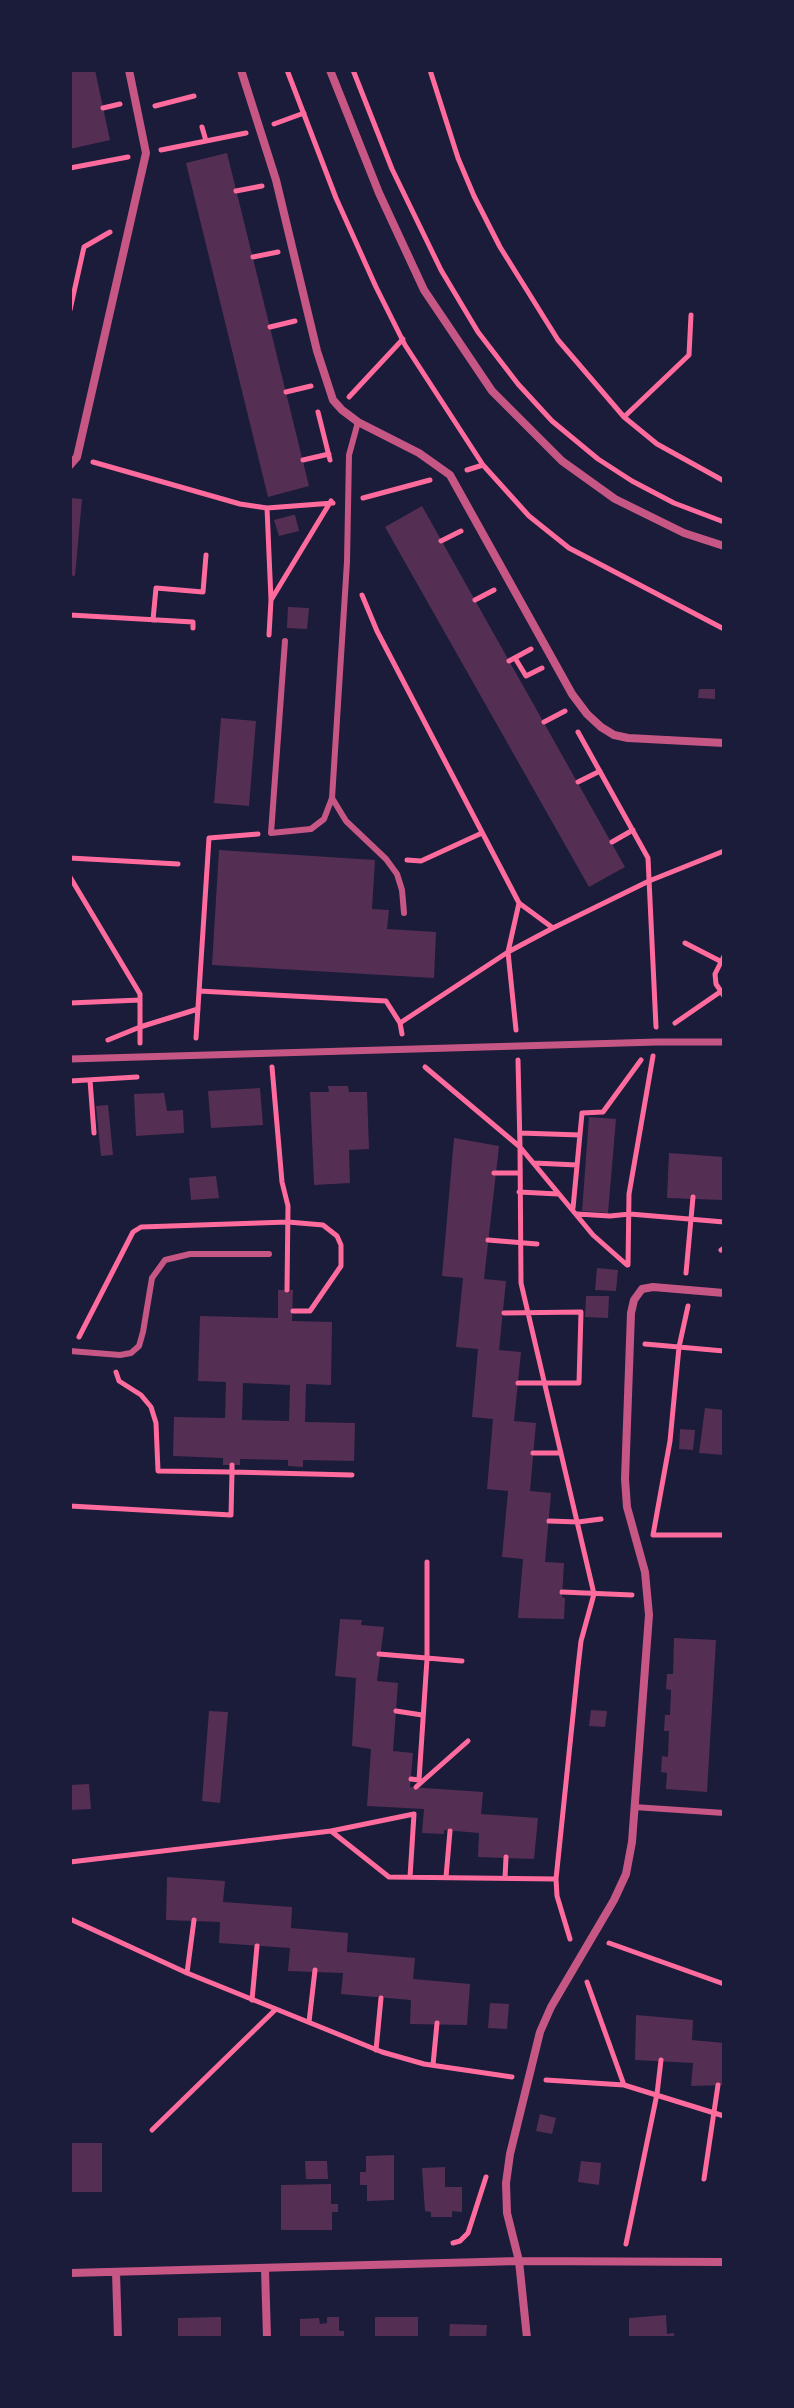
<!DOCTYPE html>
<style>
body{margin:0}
#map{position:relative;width:794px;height:2408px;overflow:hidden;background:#1b1b3a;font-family:Lato,sans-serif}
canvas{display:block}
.frame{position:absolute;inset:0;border:72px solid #1b1b3a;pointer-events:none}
</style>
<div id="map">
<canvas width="794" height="2408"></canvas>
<div class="frame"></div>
</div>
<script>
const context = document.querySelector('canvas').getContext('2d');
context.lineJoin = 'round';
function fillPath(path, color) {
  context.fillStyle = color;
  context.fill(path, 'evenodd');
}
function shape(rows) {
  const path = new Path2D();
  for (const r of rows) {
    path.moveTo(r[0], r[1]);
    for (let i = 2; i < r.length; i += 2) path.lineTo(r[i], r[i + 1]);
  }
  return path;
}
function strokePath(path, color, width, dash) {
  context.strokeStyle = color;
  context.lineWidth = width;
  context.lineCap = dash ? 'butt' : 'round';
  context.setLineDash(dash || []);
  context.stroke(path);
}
const building = shape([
 [70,70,95,70,110,140,70,149],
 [227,153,309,486,268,497,186,163],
 [70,498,82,499,75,576,70,575],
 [422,506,625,867,589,887,385,527],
 [293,515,295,515,299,531,279,536,274,520],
 [288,607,309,608,307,629,287,628],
 [699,689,715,689,715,699,698,698],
 [221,718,256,721,249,806,214,803],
 [219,850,375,860,372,909,389,910,387,929,436,932,434,978,212,965],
 [328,1086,348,1086,349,1092,367,1092,369,1149,349,1150,350,1183,314,1185,310,1092,329,1092],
 [260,1088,263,1125,211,1128,208,1091],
 [164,1093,167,1111,183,1110,184,1133,136,1136,134,1094],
 [108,1105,113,1155,101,1156,96,1106],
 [589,1117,616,1119,608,1213,582,1211],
 [454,1138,499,1146,484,1279,506,1281,499,1350,521,1352,514,1421,536,1423,530,1491,551,1493,545,1562,564,1563,562,1597,565,1598,564,1619,518,1618,523,1559,502,1557,508,1491,487,1489,493,1419,472,1417,478,1349,456,1347,463,1278,442,1276],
 [669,1153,724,1157,723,1200,667,1198],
 [216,1176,219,1198,191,1200,189,1178],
 [597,1268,618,1270,616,1291,595,1290],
 [278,1290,293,1290,292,1321,332,1322,331,1385,306,1384,305,1422,355,1423,354,1461,303,1460,303,1467,288,1466,288,1460,240,1459,240,1465,223,1465,223,1458,173,1456,174,1417,225,1418,226,1382,198,1381,200,1316,278,1318],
 [243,1383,290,1385,289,1421,242,1420],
 [586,1296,609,1296,608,1318,585,1317],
 [705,1408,724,1410,724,1455,699,1453],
 [680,1429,695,1430,693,1450,679,1449],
 [340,1619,362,1620,361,1625,384,1627,377,1681,398,1683,393,1751,413,1753,410,1787,483,1792,481,1814,538,1818,534,1859,478,1857,479,1833,444,1830,444,1834,422,1833,424,1809,367,1806,371,1749,352,1746,356,1678,335,1676],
 [674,1638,716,1640,707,1792,666,1789,667,1773,661,1772,662,1756,668,1757,669,1731,664,1731,665,1715,670,1715,671,1690,666,1689,667,1674,673,1674],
 [591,1710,607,1711,605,1727,589,1726],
 [209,1711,228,1712,220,1803,202,1801],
 [89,1784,91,1809,70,1810,70,1785],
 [167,1877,225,1881,223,1902,292,1907,291,1928,348,1933,347,1952,415,1958,413,1979,470,1984,467,2025,410,2024,411,2000,341,1994,343,1973,288,1971,290,1948,219,1943,220,1922,166,1920],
 [490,2003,509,2004,507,2029,488,2028],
 [636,2015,693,2020,692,2040,724,2043,724,2085,691,2086,693,2063,635,2060],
 [540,2114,556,2118,552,2134,536,2131],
 [70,2143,102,2143,102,2192,70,2192],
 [394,2155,394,2200,367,2201,367,2185,360,2185,360,2172,366,2172,366,2156],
 [305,2161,327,2161,328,2179,306,2179],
 [581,2161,601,2163,599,2185,578,2182],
 [445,2167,445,2187,462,2187,462,2212,452,2211,452,2217,431,2217,431,2212,425,2211,422,2168],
 [331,2184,331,2204,338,2204,338,2212,332,2212,332,2230,281,2230,281,2185],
 [666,2315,667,2334,674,2333,674,2338,629,2338,629,2318],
 [221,2317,221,2338,178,2338,178,2318],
 [327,2317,339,2317,339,2331,344,2331,344,2338,300,2338,300,2319,319,2318,320,2324,327,2323],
 [375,2317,418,2317,418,2338,375,2338],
 [450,2324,487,2325,486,2338,449,2338]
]);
const path = shape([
 [287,70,336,198,376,287,405,345,483,465],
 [353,70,392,169,441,270,478,332,518,384,552,421,598,459,632,481,674,503,724,522],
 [430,70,458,158,474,196,500,247,558,340,624,417,657,444,724,481],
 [155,106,194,96],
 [103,108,120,104],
 [274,124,304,113],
 [202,127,206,141],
 [161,150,246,133],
 [70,168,128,157],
 [236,191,262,186],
 [253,257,278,252],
 [70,310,84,247,110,232],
 [270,327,295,321],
 [286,392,311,386],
 [349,397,403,339],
 [318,412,330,460],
 [624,417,689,355,691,315],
 [303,460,329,454],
 [93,462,240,504,267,508,333,503],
 [467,470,483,465,529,516,569,548,724,629],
 [363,498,430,480],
 [267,508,271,600,269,635],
 [441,541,461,531],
 [362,595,377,631,519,903,508,952,516,1030],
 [271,600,331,501],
 [475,600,494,590],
 [70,615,193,622,193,628],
 [153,620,156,588,203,592,206,555],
 [515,658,526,676,542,668],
 [509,661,531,649],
 [544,722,565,711],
 [578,732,648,858,656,1027],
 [578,782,600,771],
 [612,842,633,830],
 [70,858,178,864],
 [407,860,421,861,482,833],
 [70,877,140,994,140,1000,70,1003],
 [553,928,649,881,724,851],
 [685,943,720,961],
 [724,956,715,974,716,984,724,996],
 [199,991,386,1001,400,1023],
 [140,1000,140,1043],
 [675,1023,720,992],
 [402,1034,400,1023,508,952,553,928,519,903],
 [196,1038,209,838,258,834],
 [108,1040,140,1027,198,1009],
 [518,1060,520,1147,593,1235,627,1265],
 [272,1067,282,1182,288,1206,287,1290],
 [425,1067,520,1147,521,1283,594,1594,581,1641,578,1667,556,1879,557,1896,570,1939],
 [90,1080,94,1133],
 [70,1081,137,1077],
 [520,1133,580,1135],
 [534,1163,577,1165],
 [494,1173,520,1173],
 [519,1192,558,1194],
 [573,1208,582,1113,603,1112,641,1060],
 [577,1214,610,1216,630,1214,724,1222],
 [488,1240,537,1244],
 [721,1250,724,1248],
 [628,1265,629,1194,653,1056],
 [686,1273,693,1197],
 [688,1306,679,1347,670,1441,653,1535,724,1535],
 [504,1313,581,1312,579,1383,518,1383],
 [79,1337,133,1232,141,1227,288,1222,323,1225,337,1236,341,1245,341,1266,310,1311,293,1311],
 [645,1344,724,1351],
 [533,1453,561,1453],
 [232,1465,232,1472,352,1475],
 [70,1506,231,1515,232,1472,158,1471,156,1423,151,1407,141,1395,119,1381,116,1372],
 [549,1521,578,1522,601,1519],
 [562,1592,632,1595],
 [379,1654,462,1661],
 [396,1711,422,1715],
 [411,1779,419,1780,427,1659,427,1562],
 [416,1787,468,1741],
 [70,1862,331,1831],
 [410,1877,414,1814,331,1831,389,1877,556,1879],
 [446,1877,450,1831],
 [505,1878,506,1857],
 [70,1919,187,1973,276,2009,152,2130],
 [609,1943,724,1984],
 [187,1973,194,1920],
 [587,1982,624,2085],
 [252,2000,257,1946],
 [276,2009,382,2052,424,2064,512,2077],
 [309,2022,315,1970],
 [376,2050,381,1998],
 [433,2065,437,2023],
 [546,2080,624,2085,724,2116],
 [704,2179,718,2085],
 [453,2243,460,2241,468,2233,486,2177],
 [626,2244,657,2094,661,2060]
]);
const service = shape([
 [285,641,271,833,311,829,324,819,332,798,347,562,349,455,358,422],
 [332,798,346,821,386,859,397,874,402,890,404,913],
 [70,1351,120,1355,131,1353,139,1346,143,1332,152,1278,165,1260,190,1254,269,1254],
 [634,1807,724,1813]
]);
const pedestrian = shape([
 [70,1059,657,1042,724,1042]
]);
const minor = shape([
 [241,70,276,180,317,351,333,400,342,410,358,422,419,453,450,475,572,694,587,714,601,727,614,735,628,738,724,743],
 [330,70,379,193,424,290,492,391,562,461,615,499,684,533,724,546],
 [70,465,77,457,146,153,129,70],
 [265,2269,267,2338],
 [116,2272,118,2338],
 [70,2273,519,2261,724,2262],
 [527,2338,519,2261,507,2213,506,2183,510,2154,540,2032,551,2007,614,1900,626,1874,632,1842,649,1615,645,1572,627,1507,625,1479,631,1313,634,1300,642,1289,653,1287,724,1293]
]);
fillPath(building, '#542f53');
strokePath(path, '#ff6b9d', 5);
strokePath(service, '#c65784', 6);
strokePath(pedestrian, '#c65784', 7);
strokePath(minor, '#c65784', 8);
</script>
